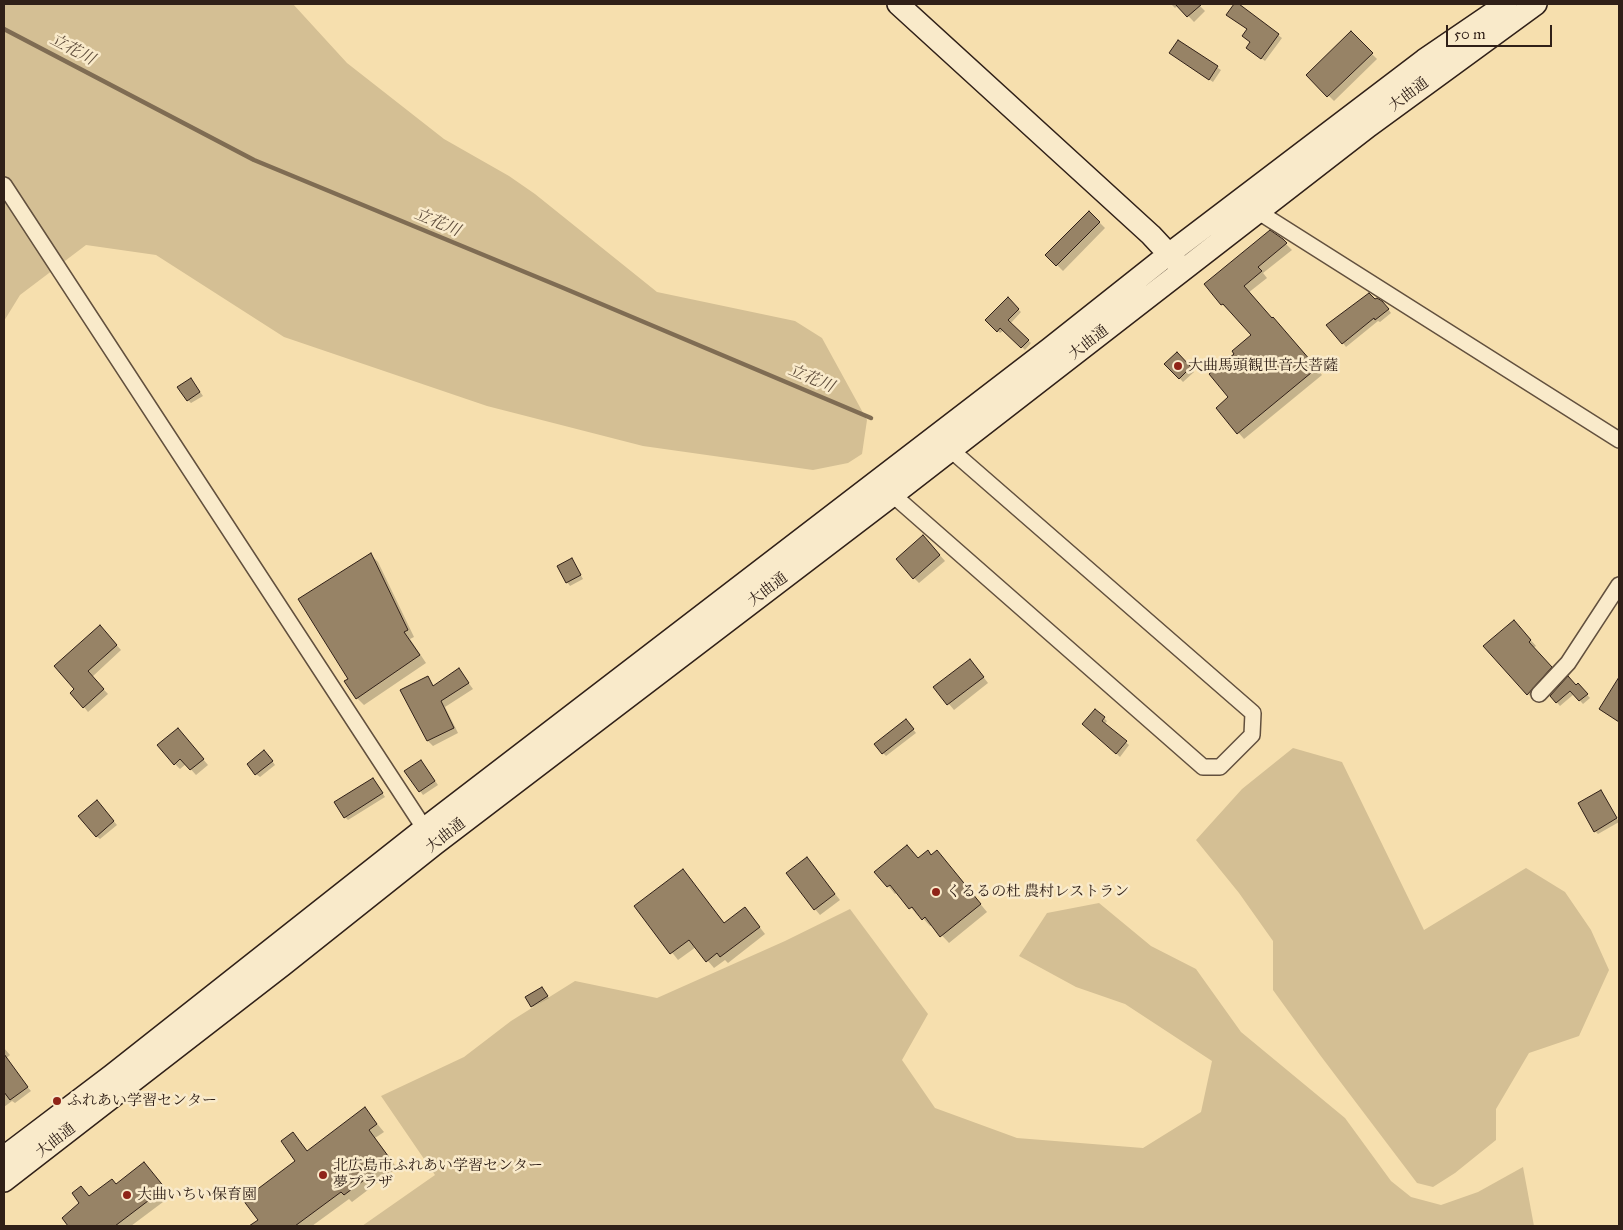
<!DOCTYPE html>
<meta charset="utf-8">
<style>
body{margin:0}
#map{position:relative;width:1623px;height:1230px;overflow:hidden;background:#f6dfae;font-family:"IM FELL Great Primer",serif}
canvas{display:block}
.frame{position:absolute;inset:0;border:5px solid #302018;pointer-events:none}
.scale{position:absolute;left:1446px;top:25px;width:106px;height:22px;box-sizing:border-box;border:2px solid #302018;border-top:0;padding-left:6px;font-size:15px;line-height:18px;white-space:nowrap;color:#302018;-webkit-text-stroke:4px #f9eaca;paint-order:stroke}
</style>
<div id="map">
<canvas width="1623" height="1230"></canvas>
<div class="frame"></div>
<div class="scale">50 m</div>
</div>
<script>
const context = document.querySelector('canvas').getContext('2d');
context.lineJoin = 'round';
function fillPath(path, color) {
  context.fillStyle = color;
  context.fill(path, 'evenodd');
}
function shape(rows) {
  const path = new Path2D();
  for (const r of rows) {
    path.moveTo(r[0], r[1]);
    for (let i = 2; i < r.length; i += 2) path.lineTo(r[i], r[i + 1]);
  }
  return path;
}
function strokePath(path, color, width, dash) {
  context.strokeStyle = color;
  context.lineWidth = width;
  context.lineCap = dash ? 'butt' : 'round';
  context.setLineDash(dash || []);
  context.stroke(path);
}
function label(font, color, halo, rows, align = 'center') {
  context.font = font + ' "IM FELL Great Primer","Noto Serif JP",serif';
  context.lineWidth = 5;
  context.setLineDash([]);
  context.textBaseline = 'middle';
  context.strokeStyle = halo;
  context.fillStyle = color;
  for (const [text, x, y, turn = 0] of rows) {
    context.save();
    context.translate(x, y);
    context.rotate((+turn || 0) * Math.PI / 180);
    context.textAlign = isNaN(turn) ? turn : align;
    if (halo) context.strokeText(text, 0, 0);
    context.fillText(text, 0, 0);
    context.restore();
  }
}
const green = shape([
 [4,4,293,4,347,63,444,139,509,176,535,194,657,292,795,321,822,338,867,420,862,454,848,463,813,470,643,446,487,406,284,337,156,255,86,245,20,295,4,321],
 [1293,748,1342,762,1424,930,1526,868,1565,892,1591,930,1609,970,1579,1036,1529,1053,1496,1109,1496,1140,1455,1173,1433,1187,1417,1183,1320,1055,1273,990,1273,941,1239,893,1196,840,1242,789],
 [1099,903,1151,946,1196,969,1241,1032,1345,1118,1391,1181,1411,1197,1441,1205,1478,1192,1523,1167,1534,1226,362,1226,435,1175,381,1096,464,1057,511,1021,575,981,657,998,785,941,850,909,928,1014,902,1060,935,1108,1017,1138,1143,1148,1201,1112,1212,1061,1125,1004,1076,987,1019,956,1047,913]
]);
const shadow = shape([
 [1171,4,1198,4,1205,11,1194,22,1178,5,1175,8],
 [1236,4,1282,38,1265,61,1251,51,1252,43,1248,30,1228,15],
 [1351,33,1377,59,1334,101,1308,75],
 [1179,41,1221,70,1213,82,1171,53],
 [1089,212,1105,228,1063,271,1047,255],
 [1282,240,1292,250,1263,273,1267,278,1248,293,1272,319,1279,324,1322,375,1244,439,1217,408,1230,397,1236,354,1253,335,1229,309,1228,310,1222,304],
 [1008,299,1021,312,1010,324,1031,343,1025,350,1004,330,1000,333,987,320],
 [1375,300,1386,306,1391,313,1380,322,1378,321,1346,347,1343,343],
 [1177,354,1194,372,1183,382,1166,364],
 [191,379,203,396,191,403,188,400],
 [928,542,945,561,919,583,914,578],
 [371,555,378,562,414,637,410,639,426,663,364,705,357,698],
 [572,560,583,579,570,586,567,582],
 [1519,627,1536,646,1533,648,1556,673,1533,699,1528,694],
 [104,631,121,650,92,677,108,694,88,712,84,707,76,689],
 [975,666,988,683,954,710,935,687],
 [459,670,473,689,445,707,458,733,433,746,428,741,402,690,427,677,434,686],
 [1578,685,1590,698,1583,704,1574,694,1560,706,1551,696],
 [1104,718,1107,721,1104,725,1129,745,1120,757,1084,724],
 [909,724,916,733,886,756,883,753],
 [183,735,208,765,196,775,186,764,180,769,175,764],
 [268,755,275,765,260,777,256,774],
 [424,765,438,785,423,795,420,791],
 [373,779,385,797,348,820,345,817],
 [1601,791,1619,822,1598,834,1595,831],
 [100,805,117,825,100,839,96,836],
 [907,847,919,859,928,852,932,856,944,860,987,912,949,943,932,925,930,926,919,914,918,916,898,892,895,894,876,872],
 [807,859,840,900,820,915,815,909],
 [683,870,725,924,751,916,765,934,728,963,725,960,714,968,696,947,678,960,635,906],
 [543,990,549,998,533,1007,532,1006],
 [4,1048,10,1055,4,1060],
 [18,1076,31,1091,15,1103,12,1101,4,1107,4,1087],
 [365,1109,384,1132,375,1138,397,1168,352,1202,349,1199,312,1226,251,1226,260,1220,297,1161,293,1134,308,1152],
 [144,1164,171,1196,131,1226,70,1226,63,1218,80,1203,81,1187,90,1197,116,1185]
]);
const stream = shape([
 [4,29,254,160,561,287,871,418]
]);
const building = shape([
 [1175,4,1202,4,1187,17,1175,4],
 [1234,4,1239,4,1279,34,1261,59,1246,48,1250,42,1242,36,1247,29,1226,15,1234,4],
 [1351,31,1373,53,1327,97,1306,75,1351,31],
 [1178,40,1218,66,1209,80,1169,53,1178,40],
 [1089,211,1100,222,1056,266,1045,255,1089,211],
 [1270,230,1283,239,1287,243,1258,267,1262,271,1244,286,1272,318,1273,317,1317,368,1237,434,1216,408,1228,397,1209,374,1234,354,1232,351,1251,335,1223,304,1221,305,1204,284,1270,230],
 [1369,293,1375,299,1377,298,1382,301,1389,309,1375,320,1374,318,1342,344,1326,325,1369,293],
 [1008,297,1019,309,1008,320,1029,340,1021,348,1000,328,997,332,985,320,1008,297],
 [1177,352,1191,367,1179,379,1164,364,1177,352],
 [191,378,200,392,187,401,177,387,191,378],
 [923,535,940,555,913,579,896,559,923,535],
 [371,553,408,630,404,632,420,655,356,699,344,681,348,679,298,599,371,553],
 [572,558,581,575,566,583,557,566,572,558],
 [1514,620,1531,640,1529,642,1552,667,1527,695,1483,646,1514,620],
 [100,625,117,645,88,671,104,689,83,708,70,693,74,689,54,666,100,625],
 [970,659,984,677,947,705,933,687,970,659],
 [459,668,469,683,441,701,454,728,427,741,400,690,428,676,433,686,459,668],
 [1568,676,1576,685,1578,683,1588,694,1579,701,1570,691,1556,703,1550,696,1568,676],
 [1619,677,1619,722,1599,709,1619,677],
 [1095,709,1105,717,1102,721,1127,741,1116,754,1082,724,1095,709],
 [906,719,914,729,882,754,874,744,906,719],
 [178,728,204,759,190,770,180,759,174,765,157,745,178,728],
 [264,750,273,761,255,775,247,764,264,750],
 [421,760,435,781,419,792,404,771,421,760],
 [373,778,383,793,344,818,334,802,373,778],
 [1601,790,1617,818,1594,832,1578,803,1601,790],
 [97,800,114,821,96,837,78,816,97,800],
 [907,845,918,858,928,850,931,855,937,850,981,904,940,937,925,917,922,920,912,907,909,909,890,885,887,887,874,872,907,845],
 [807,857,835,894,814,910,786,873,807,857],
 [683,869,724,923,745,907,760,927,720,957,717,953,706,962,689,940,670,954,634,906,683,869],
 [542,987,548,996,531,1007,525,997,542,987],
 [4,1054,28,1087,10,1100,4,1092,4,1054],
 [365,1107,377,1124,369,1130,391,1160,344,1195,341,1192,295,1226,249,1226,258,1220,243,1200,295,1161,281,1141,293,1132,307,1151,365,1107],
 [144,1162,165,1188,115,1226,68,1226,62,1218,79,1203,72,1193,81,1186,89,1196,112,1179,116,1184,144,1162]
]);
const street = shape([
 [4,185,430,837],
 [1257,211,1619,440],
 [893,495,1203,767,1220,767,1252,735,1253,713,951,450],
 [1539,694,1568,663,1619,585]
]);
const secondary = shape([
 [898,4,1151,235,1178,264],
 [4,1157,112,1075,425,828,1049,349,1169,254,1424,60,1506,4],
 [4,1181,283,965,435,844,893,495,1369,126,1536,4]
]);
const markers = [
 [1178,366,5,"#8f2418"],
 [936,892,5,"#8f2418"],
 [57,1101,5,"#8f2418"],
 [323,1175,5,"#8f2418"],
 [127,1195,5,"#8f2418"]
];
const streetNames = [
 ["大曲通",1409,95,-37],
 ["大曲通",1089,343,-38],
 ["大曲通",768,590,-37],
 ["大曲通",446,836,-38],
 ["大曲通",56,1141,-38]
];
const poiNames = [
 ["大曲馬頭観世音大菩薩",1188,366],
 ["くるるの杜 農村レストラン",946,892],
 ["ふれあい学習センター",67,1101],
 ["北広島市ふれあい学習センター",333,1166],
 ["夢プラザ",333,1183],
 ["大曲いちい保育園",137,1195]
];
const waterNames = [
 ["立花川",72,50,28],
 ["立花川",437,223,23],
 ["立花川",811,379,23]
];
fillPath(green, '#d4bf94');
fillPath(shadow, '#0003');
strokePath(stream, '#7f6c53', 4.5);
fillPath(building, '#978366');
strokePath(building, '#302018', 1);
strokePath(street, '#62503e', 18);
strokePath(secondary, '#302018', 24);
strokePath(street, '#f9eaca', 15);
strokePath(secondary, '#f9eaca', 21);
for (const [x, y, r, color] of markers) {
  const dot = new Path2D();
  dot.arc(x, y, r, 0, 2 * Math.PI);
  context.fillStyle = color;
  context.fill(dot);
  strokePath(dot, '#f9eaca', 2);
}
label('15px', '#302018', '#f9eaca', streetNames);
label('15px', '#302018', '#f9eaca', poiNames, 'left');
label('italic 16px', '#5e4c3b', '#f9eaca', waterNames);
</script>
